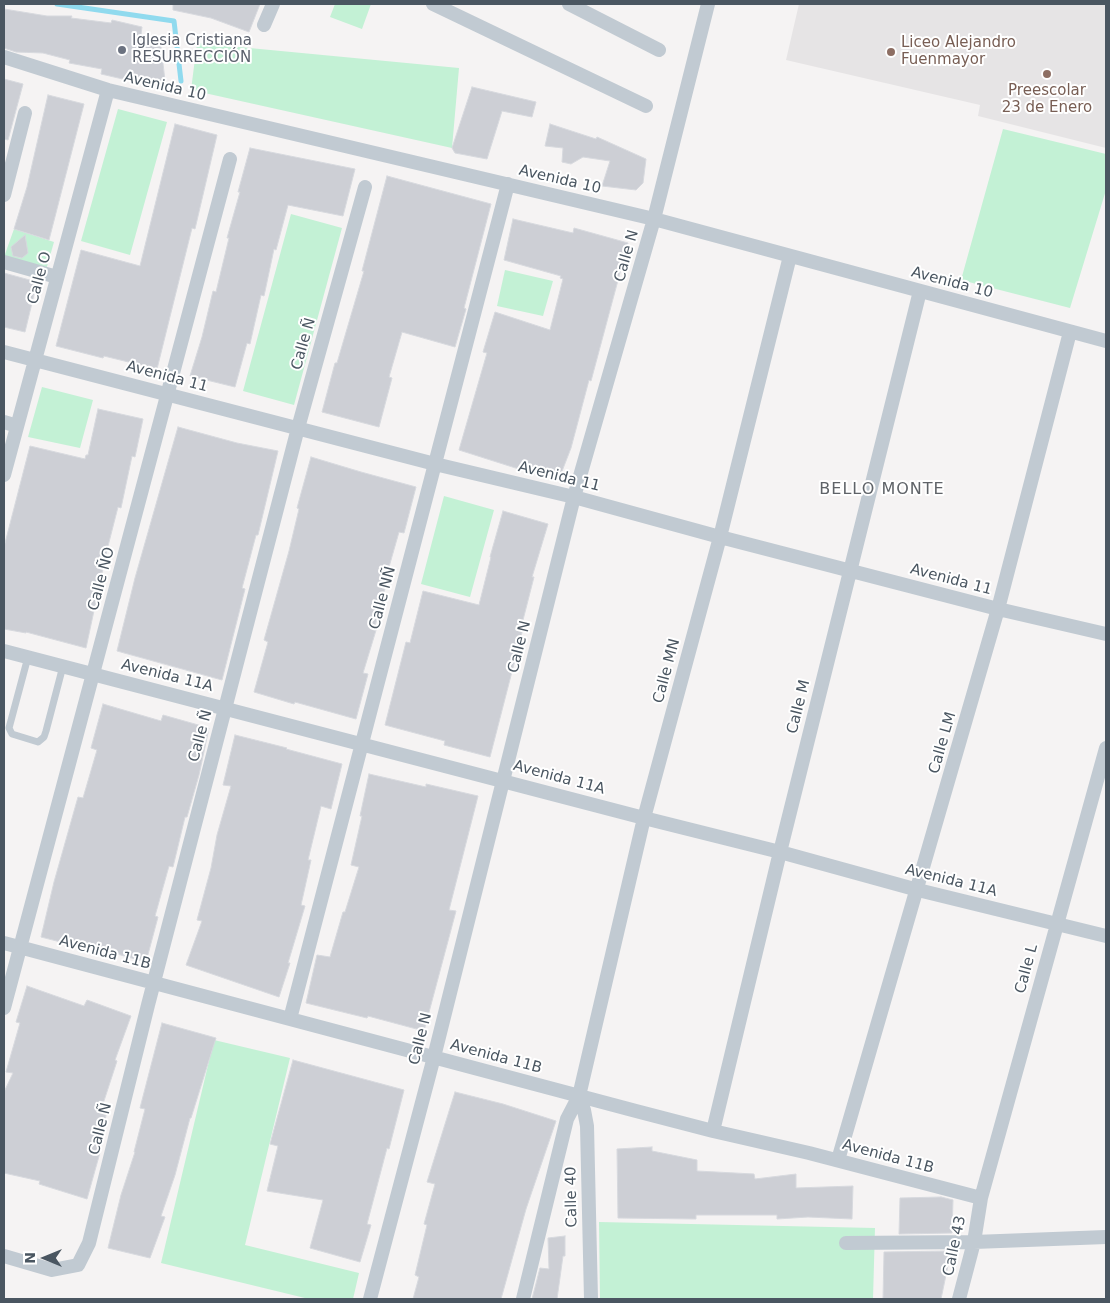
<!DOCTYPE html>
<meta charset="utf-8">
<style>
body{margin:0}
#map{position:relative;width:1110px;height:1303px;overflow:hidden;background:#f5f3f3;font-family:"DejaVu Sans",sans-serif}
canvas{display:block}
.frame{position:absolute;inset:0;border:5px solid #4a5661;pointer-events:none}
.north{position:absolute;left:20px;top:1233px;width:50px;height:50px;-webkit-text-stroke:4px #fff;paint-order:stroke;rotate:270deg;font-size:14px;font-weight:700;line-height:20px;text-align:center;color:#4a5661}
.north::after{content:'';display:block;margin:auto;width:18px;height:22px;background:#4a5661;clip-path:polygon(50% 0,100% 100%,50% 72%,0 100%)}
</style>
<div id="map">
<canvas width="1110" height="1303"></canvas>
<div class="frame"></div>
<div class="north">N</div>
</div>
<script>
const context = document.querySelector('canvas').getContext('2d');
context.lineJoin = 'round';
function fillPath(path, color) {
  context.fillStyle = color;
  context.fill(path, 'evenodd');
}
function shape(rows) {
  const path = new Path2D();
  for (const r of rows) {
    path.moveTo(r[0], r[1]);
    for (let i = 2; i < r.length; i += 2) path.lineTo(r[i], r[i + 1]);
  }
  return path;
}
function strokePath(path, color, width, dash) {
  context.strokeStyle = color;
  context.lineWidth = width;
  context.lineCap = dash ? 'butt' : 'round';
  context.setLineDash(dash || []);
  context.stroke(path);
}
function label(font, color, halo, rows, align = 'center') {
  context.font = font + ' "DejaVu Sans",sans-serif';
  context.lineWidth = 4;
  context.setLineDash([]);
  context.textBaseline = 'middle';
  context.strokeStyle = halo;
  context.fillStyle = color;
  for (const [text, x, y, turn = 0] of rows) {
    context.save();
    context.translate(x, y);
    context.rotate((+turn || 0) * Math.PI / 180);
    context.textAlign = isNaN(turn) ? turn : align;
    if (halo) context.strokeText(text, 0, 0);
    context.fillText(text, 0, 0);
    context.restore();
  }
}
const education = shape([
 [799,4,1106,4,1106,148,978,116,980,105,786,60]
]);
const green = shape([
 [335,4,371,4,362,29,330,17],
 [197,43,459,68,452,148,191,90],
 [118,109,167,122,130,255,81,241],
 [1003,129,1106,154,1106,190,1070,308,961,280],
 [291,214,342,228,294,405,243,391],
 [14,229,54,242,46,270,4,257],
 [505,270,553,281,543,316,497,306],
 [42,387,93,400,80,448,28,437],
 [444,496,494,510,470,597,421,584],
 [214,1040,290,1058,245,1245,359,1273,353,1299,309,1299,161,1263],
 [599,1222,875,1228,873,1299,600,1299]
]);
const stream = shape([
 [57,4,174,21,181,81]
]);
const building = shape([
 [173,4,260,4,249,32,211,18,173,10,173,4],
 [4,9,47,16,72,16,71,18,111,23,112,20,142,27,141,35,160,38,166,89,101,74,102,69,69,63,70,60,43,53,16,52,4,48,4,9],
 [4,79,23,84,8,140,4,139,4,79],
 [472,87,536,102,532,117,502,111,487,159,455,153,452,148,472,87],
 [48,95,84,104,49,240,14,229,27,187,48,95],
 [175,124,217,135,195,229,192,228,157,369,104,356,103,358,56,346,81,250,140,266,175,124],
 [550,124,596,139,597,137,646,159,643,183,636,190,602,186,610,161,583,157,571,164,562,162,563,148,545,146,550,124],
 [250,148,355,169,343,216,288,205,276,250,274,249,264,296,261,295,250,344,247,343,235,387,190,376,202,337,213,291,216,292,229,238,227,238,240,192,238,192,250,148],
 [387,176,491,204,464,308,466,309,455,347,402,332,389,377,392,378,379,427,322,412,335,363,337,363,364,271,362,271,387,176],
 [513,219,573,233,574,228,628,243,591,381,589,380,571,448,559,479,526,466,525,471,459,450,487,353,483,352,495,312,550,330,563,279,560,278,561,276,504,260,513,219],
 [25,235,28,253,22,258,13,256,11,247,25,235],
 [4,273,37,282,25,332,4,327,4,273],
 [98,409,143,419,135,457,132,456,121,508,118,507,107,550,86,648,26,632,26,633,4,629,4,547,30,446,85,459,86,455,88,455,98,409],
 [178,427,237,443,278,451,258,535,256,535,242,588,245,589,222,680,117,651,135,578,178,427],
 [311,457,361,472,416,487,404,533,399,532,385,581,387,581,375,626,377,627,363,673,368,674,356,719,295,702,294,704,254,692,268,642,264,640,289,551,299,509,297,508,311,457],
 [503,511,548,524,532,577,534,577,523,620,525,621,490,757,444,745,445,741,385,725,406,642,410,643,423,591,479,605,491,557,490,557,503,511],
 [103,704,161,721,163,715,209,728,199,775,187,817,185,817,173,867,169,866,155,916,158,917,146,962,88,946,88,949,41,937,54,882,78,797,83,798,97,750,91,748,103,704],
 [235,735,287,748,286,749,342,764,331,809,321,806,308,860,311,860,301,905,305,906,288,963,290,963,279,997,186,965,202,921,197,920,211,868,217,835,231,786,223,785,235,735],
 [369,774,426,787,426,784,478,796,449,910,456,911,424,1031,368,1016,367,1018,306,1003,317,955,330,957,343,912,345,912,359,867,351,865,362,816,360,816,369,774],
 [27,986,84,1006,87,1000,131,1016,115,1060,117,1061,102,1107,107,1108,101,1149,87,1199,39,1184,40,1181,4,1173,4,1092,13,1073,6,1072,20,1023,16,1022,27,986],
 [162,1023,216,1038,191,1118,190,1118,175,1175,161,1216,165,1217,150,1258,108,1248,121,1195,135,1152,134,1152,145,1109,140,1108,162,1023],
 [293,1060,404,1090,389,1149,387,1148,367,1224,371,1225,360,1262,310,1248,323,1200,267,1191,278,1146,270,1144,293,1060],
 [455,1092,503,1104,556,1121,526,1209,501,1299,413,1299,419,1277,415,1275,427,1225,424,1224,435,1184,427,1182,455,1092],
 [652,1147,652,1151,697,1160,697,1171,754,1174,755,1179,796,1174,796,1188,853,1186,852,1219,808,1217,777,1219,777,1215,696,1215,696,1219,618,1218,617,1149,652,1147],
 [941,1197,953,1200,952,1233,899,1234,900,1198,941,1197],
 [565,1236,565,1256,563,1256,557,1299,532,1299,540,1268,549,1269,548,1238,565,1236],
 [951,1251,941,1299,883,1299,884,1252,951,1251]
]);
const service = shape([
 [28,657,9,728,12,734,38,742,44,737,46,731,63,666]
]);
const minor = shape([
 [433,4,646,106],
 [569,4,659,50],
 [264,25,273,4],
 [4,57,108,90,654,219,1106,341],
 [4,195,25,113],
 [4,262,57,277],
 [4,352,435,464,574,497,720,537,998,609,1106,634],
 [4,422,17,426],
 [4,475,108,90],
 [4,651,644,818,780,852,918,890,1106,936],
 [4,943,636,1111,713,1131,809,1153,981,1198],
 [4,1008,230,159],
 [290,1019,508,184],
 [579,1096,584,1110,587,1126,591,1299],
 [713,1131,780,852,920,291],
 [838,1160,998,609,1070,332],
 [846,1243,974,1242,1106,1237],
 [4,1256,52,1270,78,1265,89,1243,148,1005,298,428,365,187],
 [370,1299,434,1057,574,497,654,219,708,4],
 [523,1299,567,1119,579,1096,644,818,720,537,790,256],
 [959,1299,974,1242,981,1198,1106,748]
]);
const markers = [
 [122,50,5,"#6b7280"],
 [891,52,5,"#8d6e63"],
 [1047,74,5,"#8d6e63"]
];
const worshipNames = [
 ["Iglesia Cristiana",132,41],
 ["RESURRECCIÓN",132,58]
];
const educationNames = [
 ["Liceo Alejandro",901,43],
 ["Fuenmayor",901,60],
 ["Preescolar",1047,91,"center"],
 ["23 de Enero",1047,108,"center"]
];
const streetNames = [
 ["Avenida 10",165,87,13],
 ["Avenida 10",560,180,13],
 ["Calle N",627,256,-74],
 ["Calle O",40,278,-75],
 ["Avenida 10",952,283,15],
 ["Calle Ñ",304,344,-74],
 ["Avenida 11",167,377,15],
 ["Avenida 11",559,477,14],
 ["Calle ÑO",102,579,-75],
 ["Avenida 11",951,580,15],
 ["Calle NÑ",383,598,-75],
 ["Calle N",520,647,-76],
 ["Calle MN",667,671,-75],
 ["Avenida 11A",167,676,14],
 ["Calle M",799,707,-76],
 ["Calle Ñ",201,736,-75],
 ["Calle LM",943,743,-74],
 ["Avenida 11A",559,778,15],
 ["Avenida 11A",951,881,14],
 ["Avenida 11B",105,953,15],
 ["Calle L",1027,969,-75],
 ["Calle N",421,1039,-76],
 ["Avenida 11B",496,1057,15],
 ["Calle Ñ",101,1129,-76],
 ["Avenida 11B",888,1157,15],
 ["Calle 40",572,1197,-91],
 ["Calle 43",955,1246,-78]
];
const neighbourhoodNames = [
 ["BELLO MONTE",882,490]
];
fillPath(education, '#e6e4e5');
fillPath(green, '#c3f1d5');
strokePath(stream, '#90daee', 5);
fillPath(building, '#cdcfd5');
strokePath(building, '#d7d9de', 1);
strokePath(service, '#c1cad2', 7);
strokePath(minor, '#c1cad2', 14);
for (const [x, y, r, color] of markers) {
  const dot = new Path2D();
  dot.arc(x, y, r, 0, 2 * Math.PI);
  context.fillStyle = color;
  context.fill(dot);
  strokePath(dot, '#fff', 2);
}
label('15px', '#5b616d', '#fff', worshipNames, 'left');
label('15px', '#785e54', '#fff', educationNames, 'left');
label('15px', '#4a5661', '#fff', streetNames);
context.letterSpacing = '1px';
label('16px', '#5f6368', '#fff', neighbourhoodNames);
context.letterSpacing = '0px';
</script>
